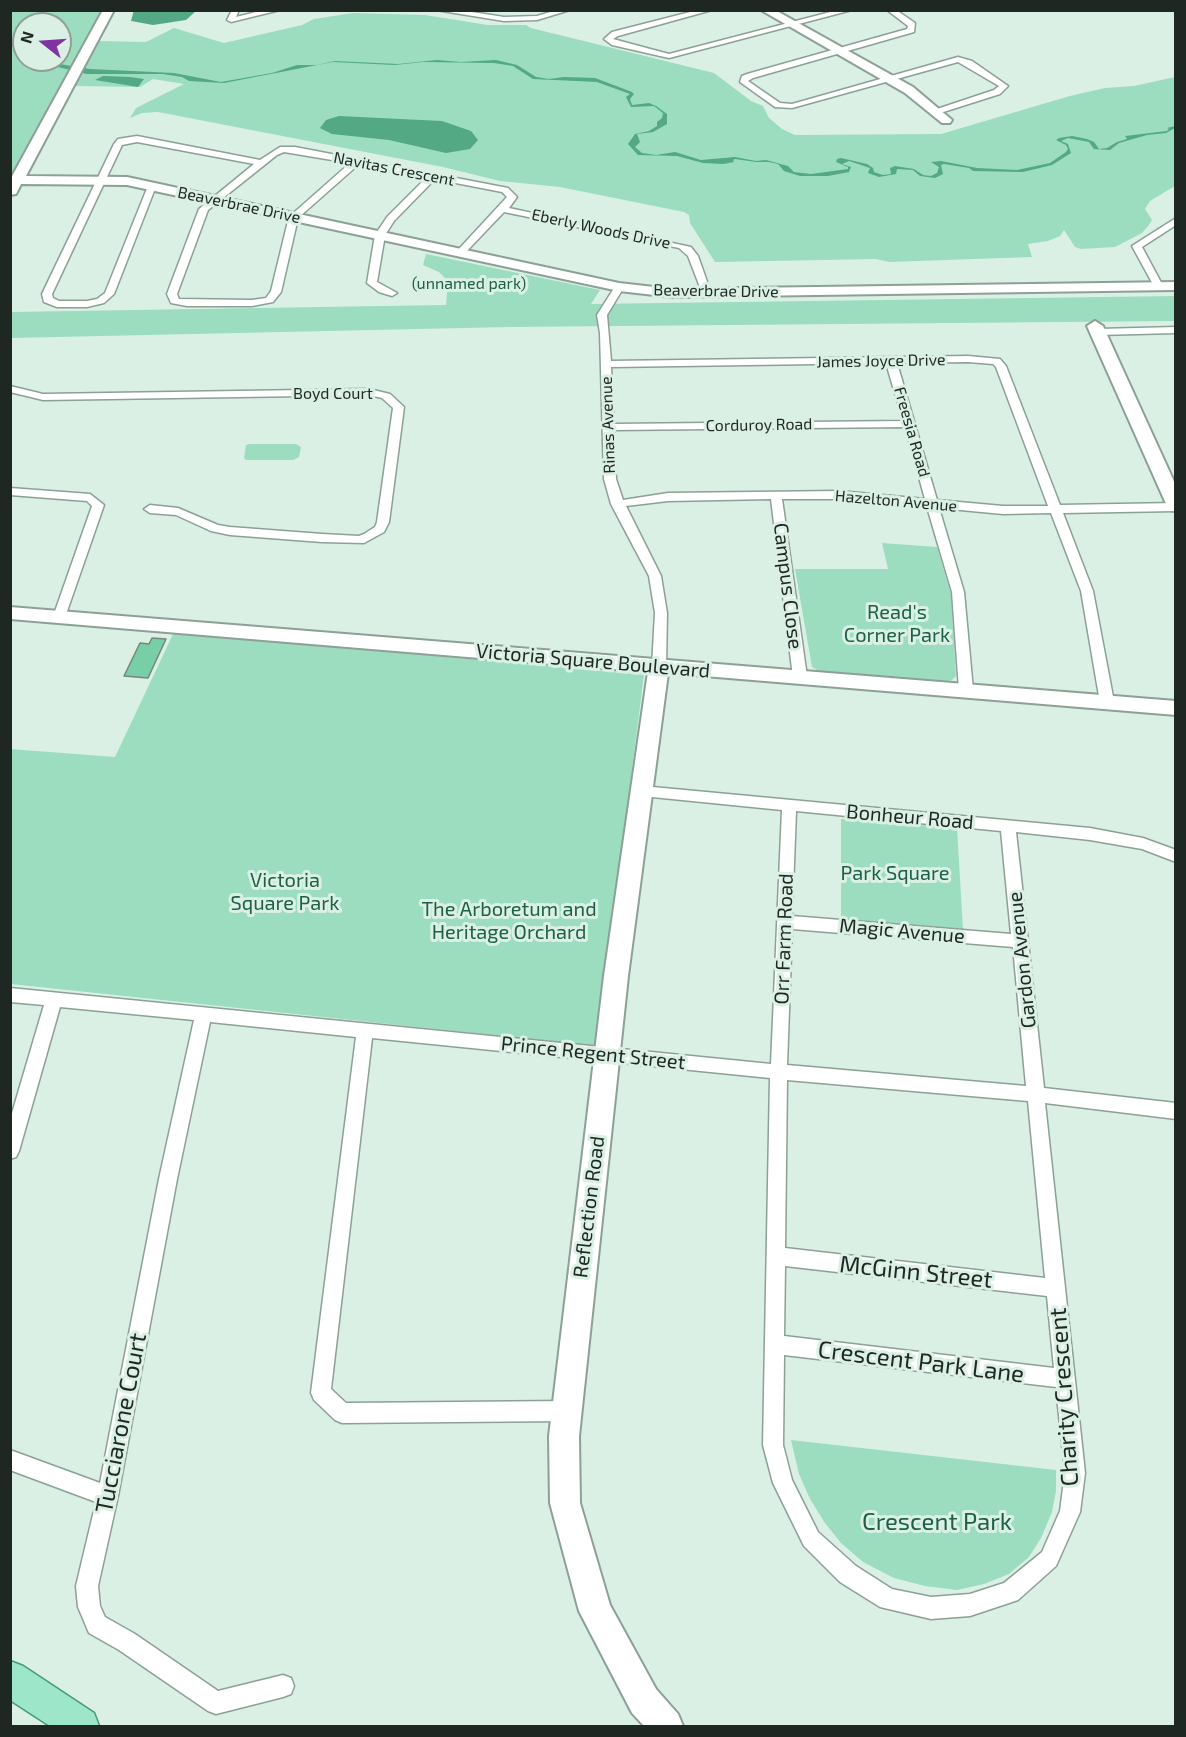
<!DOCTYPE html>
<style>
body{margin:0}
#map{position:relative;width:1186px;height:1737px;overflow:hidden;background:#daf0e5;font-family:"Exo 2",sans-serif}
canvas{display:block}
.frame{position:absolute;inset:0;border:12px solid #1f2723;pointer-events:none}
.north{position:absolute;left:12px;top:12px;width:60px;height:60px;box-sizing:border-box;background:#daf0e5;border:2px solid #8fa097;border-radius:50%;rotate:287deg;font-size:16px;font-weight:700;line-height:24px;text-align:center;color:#1f2723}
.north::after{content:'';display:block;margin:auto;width:21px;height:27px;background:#8032a2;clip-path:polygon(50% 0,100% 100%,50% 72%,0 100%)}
</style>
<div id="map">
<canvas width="1186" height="1737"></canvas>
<div class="frame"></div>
<div class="north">N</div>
</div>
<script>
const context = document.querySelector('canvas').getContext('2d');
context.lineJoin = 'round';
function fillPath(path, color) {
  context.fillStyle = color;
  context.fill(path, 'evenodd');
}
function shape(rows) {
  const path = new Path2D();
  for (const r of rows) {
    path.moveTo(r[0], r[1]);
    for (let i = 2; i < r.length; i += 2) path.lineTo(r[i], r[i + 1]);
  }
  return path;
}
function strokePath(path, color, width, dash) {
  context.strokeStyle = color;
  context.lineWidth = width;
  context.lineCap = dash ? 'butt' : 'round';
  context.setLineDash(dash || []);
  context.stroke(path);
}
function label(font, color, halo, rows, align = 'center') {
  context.font = font + ' "Exo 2",sans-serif';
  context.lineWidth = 6;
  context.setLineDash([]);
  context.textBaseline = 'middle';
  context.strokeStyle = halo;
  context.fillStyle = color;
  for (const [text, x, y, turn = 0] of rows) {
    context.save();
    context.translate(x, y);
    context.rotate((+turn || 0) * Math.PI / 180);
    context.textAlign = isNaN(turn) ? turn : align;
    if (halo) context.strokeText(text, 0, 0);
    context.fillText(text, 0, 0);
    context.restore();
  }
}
const green = shape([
 [11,11,104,11,11,180],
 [24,24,60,24,60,60,24,60],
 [353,13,425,15,488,25,526,25,531,28,714,73,751,101,763,106,769,118,782,129,795,135,941,134,1070,96,1105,88,1134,86,1175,77,1175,186,1150,201,1145,209,1152,220,1148,226,1142,233,1115,247,1081,249,1075,247,1064,230,1060,236,1048,241,1028,244,1032,257,889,262,876,259,715,262,690,223,689,215,684,212,560,187,500,181,443,167,158,112,142,113,130,118,136,108,184,84,153,79,140,87,75,86,99,41,146,42,174,28,224,43,302,25,314,19],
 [426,254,600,290,591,304,1176,296,1175,321,509,327,11,338,10,312,446,305,448,281,439,272,423,265],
 [249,444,296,444,301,447,299,457,293,460,246,460,244,458,246,445],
 [882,543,937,547,951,595,956,676,952,680,945,682,824,674,812,667,795,569,888,569],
 [174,632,644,675,597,1046,11,984,10,749,115,757],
 [841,819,957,828,963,930,841,919],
 [791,1440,1056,1470,1056,1491,1052,1512,1041,1538,1029,1557,1009,1574,984,1584,957,1590,925,1586,894,1578,863,1562,841,1543,825,1523,810,1499,799,1474]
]);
const water = shape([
 [134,10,196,10,196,11,186,20,153,25,131,21],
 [36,60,90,69,174,73,221,82,272,73,297,65,317,65,335,61,398,64,437,60,461,62,496,60,517,65,536,77,549,79,564,77,595,78,632,92,634,94,630,99,632,105,649,103,656,106,667,114,667,124,653,132,637,134,640,142,635,147,642,153,656,155,675,152,701,160,735,157,756,161,766,160,788,166,794,172,811,174,848,169,848,167,836,162,837,159,841,158,867,164,873,168,874,172,883,175,891,174,890,168,895,166,914,169,923,175,931,176,937,173,939,167,931,162,941,161,977,168,1017,170,1050,163,1066,152,1068,149,1066,145,1056,140,1059,138,1072,136,1087,139,1094,142,1099,149,1107,148,1117,142,1127,139,1125,136,1167,131,1169,129,1167,128,1175,126,1175,128,1166,133,1147,135,1119,143,1110,150,1094,149,1089,142,1068,138,1061,141,1068,144,1071,153,1052,165,1023,172,973,171,969,168,944,164,941,165,943,174,935,178,920,176,913,170,897,169,896,174,879,177,868,173,870,168,849,161,842,164,851,167,849,172,828,176,800,176,784,171,778,164,769,162,756,162,735,159,733,160,734,162,723,164,703,163,677,156,638,155,628,144,635,134,649,131,657,126,657,122,662,118,663,113,654,106,631,107,626,97,630,94,597,82,533,79,513,66,494,63,423,62,395,65,333,62,224,83,189,81,182,77,163,74,87,74,41,63],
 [103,76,130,77,144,79,138,87,95,80],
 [339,116,442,121,471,131,478,140,470,149,446,153,389,140,332,134,320,128,326,120]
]);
const stream = shape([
 [10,44,24,50]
]);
const building = shape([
 [152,638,166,639,148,678,124,676,140,643,149,644,152,638]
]);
const street = shape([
 [232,10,239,10,236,17,264,10,280,10,231,22,227,20,232,10],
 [436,10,459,10,504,17,537,16,557,10,570,10,537,20,504,21,436,10],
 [698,10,712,10,618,36,613,39,669,54,838,10,852,10,669,58,612,45,604,39,612,32,698,10],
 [887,10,896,10,915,23,914,32,753,78,748,81,780,103,792,104,958,57,972,61,1008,86,1000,94,937,114,933,112,934,110,994,90,999,86,958,62,792,108,775,107,740,82,742,76,747,74,907,29,908,26,887,10],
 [137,136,260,160,280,147,295,147,508,188,517,197,509,208,691,247,698,256,711,293,703,295,688,256,679,248,504,212,464,254,458,254,458,250,507,197,502,192,435,179,394,221,385,235,377,282,397,293,392,296,379,292,367,283,375,235,387,217,426,178,358,165,298,218,281,292,273,302,252,306,187,306,171,303,167,294,199,209,254,164,137,142,122,145,52,294,53,298,59,301,87,301,97,299,105,293,148,186,155,184,156,186,114,294,104,303,87,307,57,307,44,302,42,294,114,144,118,139,137,136],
 [284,152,350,163,289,217,271,291,266,298,252,300,179,299,177,294,208,210,277,155,284,152],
 [1176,218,1176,225,1142,247,1163,286,1155,288,1132,246,1176,218],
 [619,284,624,287,607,315,611,361,968,356,1000,359,1006,366,1060,505,1176,503,1176,511,1063,513,1093,591,1114,702,1112,705,1102,705,1100,702,1081,591,1051,513,1003,514,939,508,964,592,973,690,966,695,959,690,952,592,927,507,839,499,782,499,807,677,800,682,793,677,771,499,668,501,626,506,661,576,667,613,666,666,659,671,654,669,652,666,655,613,649,576,611,504,604,479,600,333,597,315,616,285,619,284],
 [968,362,993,364,996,367,1048,506,1003,506,937,500,897,363,968,362],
 [886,363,903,421,614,424,611,367,886,363],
 [905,427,925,499,839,491,668,493,623,500,616,479,614,430,905,427],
 [1176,327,1176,333,1098,335,1093,332,1098,329,1176,327],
 [10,386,43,394,369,389,390,394,404,407,389,522,384,532,364,543,322,542,230,535,211,531,176,515,150,513,144,509,150,505,178,508,218,525,230,527,322,534,359,536,364,534,375,527,377,522,393,408,382,398,369,395,43,400,10,392,10,386],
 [10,488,90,494,104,505,64,620,59,621,53,617,92,506,87,501,10,495,10,488],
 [642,786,1090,828,1143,838,1176,850,1176,862,1142,849,1090,840,1016,832,1044,1088,1176,1103,1176,1119,1045,1103,1085,1473,1080,1512,1056,1566,1018,1600,970,1616,931,1619,880,1607,840,1582,804,1546,773,1483,763,1445,770,1078,372,1038,331,1389,346,1403,566,1401,573,1404,576,1411,573,1418,566,1421,342,1423,335,1420,314,1400,311,1393,356,1037,210,1022,177,1179,118,1496,98,1586,100,1606,105,1617,135,1634,218,1691,283,1675,291,1678,294,1686,291,1694,283,1697,216,1714,208,1711,119,1650,89,1633,78,1607,76,1586,96,1502,10,1470,10,1450,100,1483,159,1179,194,1020,60,1007,19,1151,16,1157,10,1159,10,1120,44,1005,10,1002,10,988,771,1064,782,810,642,796,635,791,642,786],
 [796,811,1001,831,1011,934,792,916,796,811],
 [792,929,1013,947,1026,1086,787,1065,792,929],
 [787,1080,1028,1101,1045,1278,785,1248,787,1080],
 [785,1266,1047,1296,1054,1368,784,1336,785,1266],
 [784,1355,1056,1387,1065,1473,1060,1511,1042,1552,1004,1583,970,1594,931,1597,892,1589,856,1566,818,1532,792,1480,783,1445,784,1355]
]);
const secondary = shape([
 [103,10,114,10,26,176,127,177,619,283,672,289,1176,282,1176,290,672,297,619,291,127,185,21,184,16,194,10,195,10,180,103,10],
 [761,10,775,10,913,87,952,120,950,123,942,123,905,93,761,10],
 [1095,321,1103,326,1176,486,1176,511,1170,510,1167,506,1087,326,1095,321],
 [10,607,1176,701,1176,715,668,673,628,976,579,1436,580,1503,610,1605,656,1689,678,1714,683,1726,644,1726,632,1713,579,1611,550,1503,549,1436,604,976,648,672,10,619,10,607]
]);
const primary = shape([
 [10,1661,23,1666,94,1713,99,1726,50,1726,10,1700,10,1661]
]);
const farStreetnames = [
 ["Navitas Crescent",394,169,11],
 ["Beaverbrae Drive",239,205,12],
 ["Eberly Woods Drive",601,229,12],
 ["Beaverbrae Drive",716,291,1],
 ["James Joyce Drive",881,361,-1],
 ["Boyd Court",333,394],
 ["Rinas Avenue",608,425,-92],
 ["Corduroy Road",759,425,-1],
 ["Freesia Road",912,432,74],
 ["Hazelton Avenue",896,501,5]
];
const farParknames = [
 ["(unnamed park)",469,284]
];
const streetNames = [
 ["Campus Close",788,586,83],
 ["Victoria Square Boulevard",593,661,5],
 ["Bonheur Road",910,817,5],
 ["Magic Avenue",902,931,5],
 ["Orr Farm Road",784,939,-88],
 ["Gardon Avenue",1022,960,-96],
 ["Prince Regent Street",593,1053,6],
 ["Reflection Road",589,1207,-83]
];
const parkNames = [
 ["Read's",897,612],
 ["Corner Park",897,635],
 ["Park Square",895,873],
 ["Victoria",285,880],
 ["Square Park",285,903],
 ["The Arboretum and",509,909],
 ["Heritage Orchard",509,932]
];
const nearStreetnames = [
 ["McGinn Street",916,1272,6],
 ["Crescent Park Lane",921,1362,7],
 ["Charity Crescent",1064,1397,-94],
 ["Tucciarone Court",121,1423,-79]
];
const nearParknames = [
 ["Crescent Park",937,1522]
];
fillPath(green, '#9bddbe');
fillPath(water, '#52a984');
strokePath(stream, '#52a984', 2);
fillPath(building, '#77cea7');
strokePath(building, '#73877d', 1.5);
strokePath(street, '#8ca096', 3);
strokePath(secondary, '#8ca096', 4);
strokePath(primary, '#479978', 3);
fillPath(street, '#fff');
fillPath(secondary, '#fff');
fillPath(primary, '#9de6c9');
label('16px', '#1f2723', '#daf0e5', farStreetnames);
label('16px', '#1e6047', '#daf0e5', farParknames);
label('20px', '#1f2723', '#daf0e5', streetNames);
label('20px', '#1e6047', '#daf0e5', parkNames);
label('24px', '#1f2723', '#daf0e5', nearStreetnames);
label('24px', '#1e6047', '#daf0e5', nearParknames);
</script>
